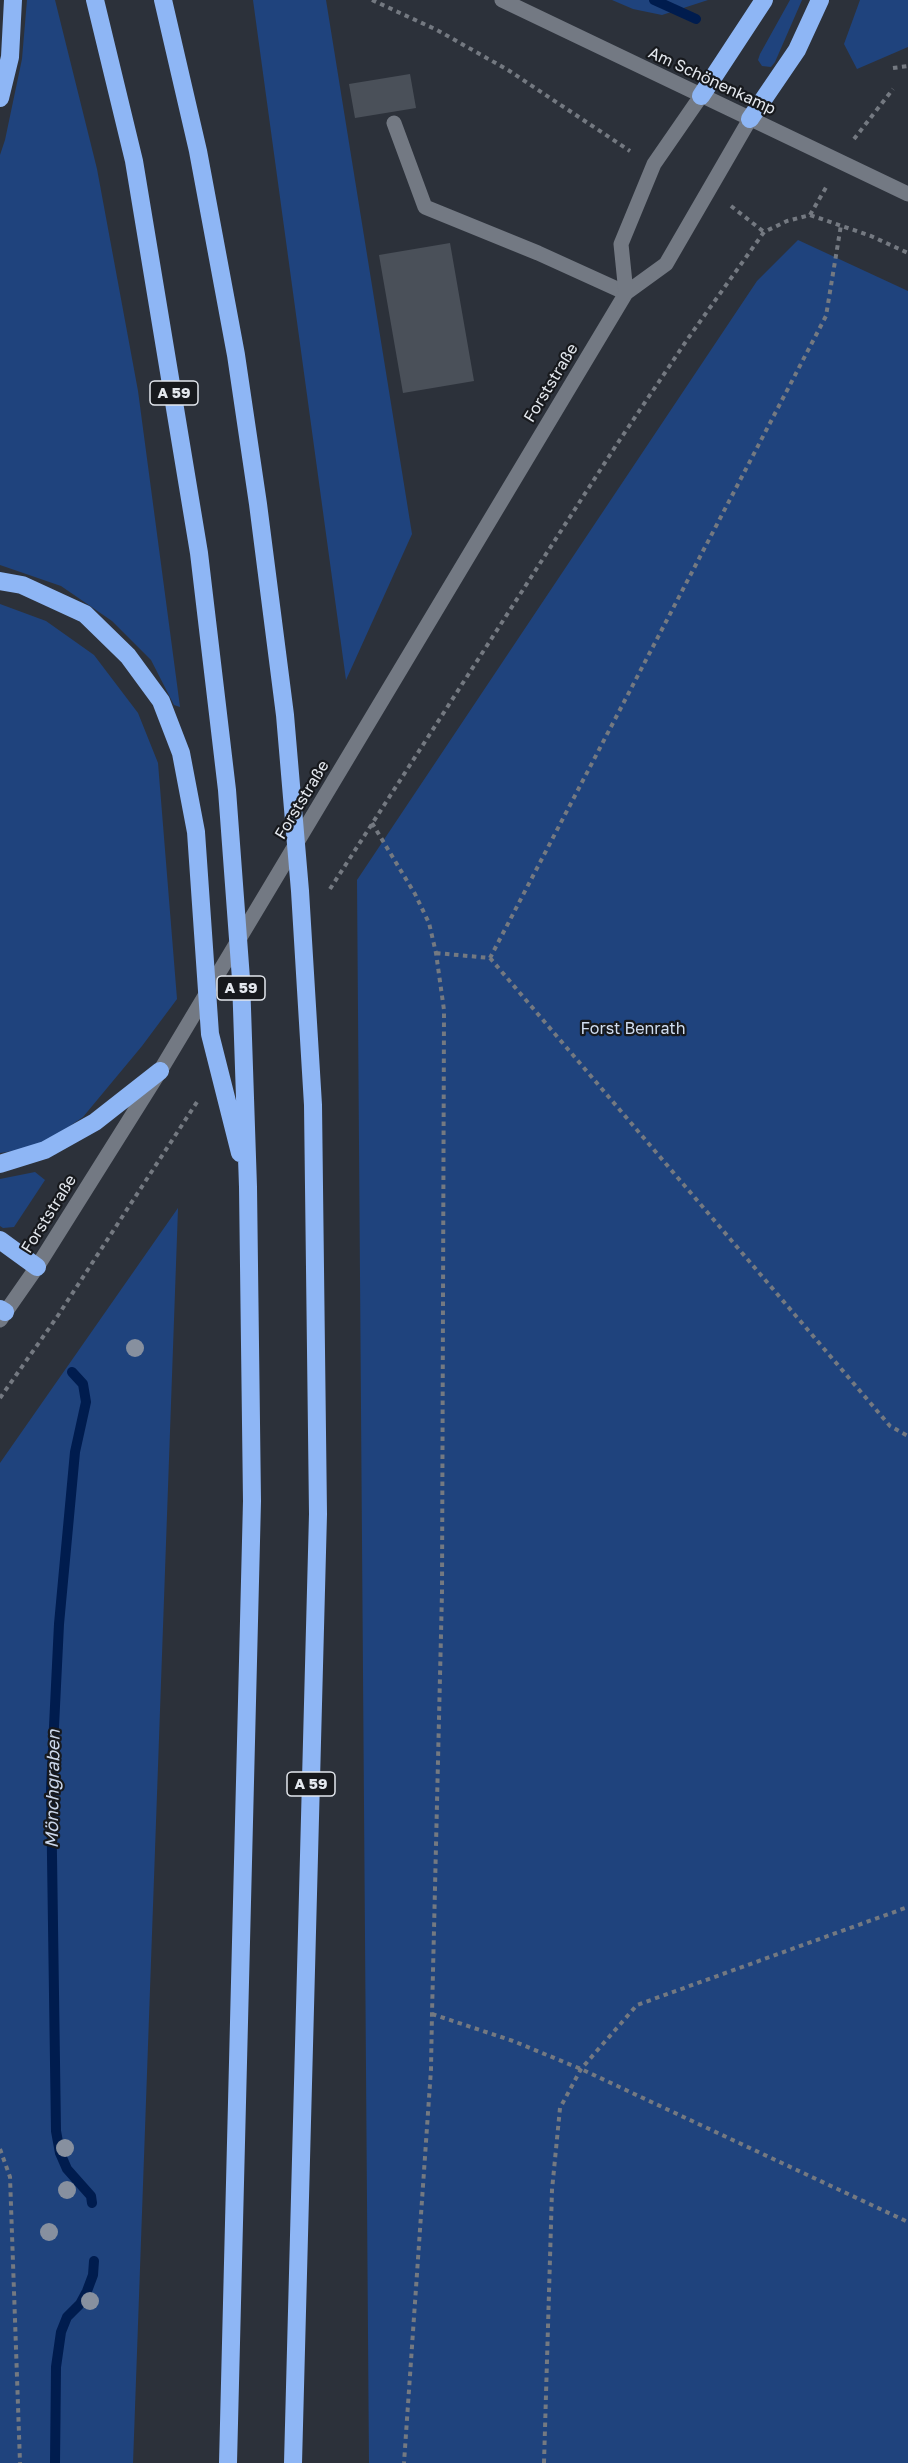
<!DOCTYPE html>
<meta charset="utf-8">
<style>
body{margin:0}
canvas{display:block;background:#2c313a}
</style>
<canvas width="908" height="2463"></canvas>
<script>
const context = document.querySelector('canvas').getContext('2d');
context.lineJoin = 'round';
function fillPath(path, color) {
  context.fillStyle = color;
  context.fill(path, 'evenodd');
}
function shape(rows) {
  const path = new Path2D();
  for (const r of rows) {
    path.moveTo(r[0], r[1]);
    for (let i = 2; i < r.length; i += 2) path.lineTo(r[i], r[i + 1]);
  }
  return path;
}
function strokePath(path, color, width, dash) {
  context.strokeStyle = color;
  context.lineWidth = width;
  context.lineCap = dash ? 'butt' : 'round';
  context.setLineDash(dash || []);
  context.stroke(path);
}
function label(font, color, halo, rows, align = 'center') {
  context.font = font + ' "Golos Text",sans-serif';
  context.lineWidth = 4.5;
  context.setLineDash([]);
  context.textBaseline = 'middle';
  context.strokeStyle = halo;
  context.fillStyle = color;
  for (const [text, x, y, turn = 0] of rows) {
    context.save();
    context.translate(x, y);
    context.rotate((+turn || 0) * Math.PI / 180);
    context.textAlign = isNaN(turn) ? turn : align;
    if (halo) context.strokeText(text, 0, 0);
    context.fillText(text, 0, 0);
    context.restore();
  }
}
const green = shape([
 [27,0,55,0,97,169,138,391,180,707,174,705,151,660,112,621,61,586,0,565,0,155,5,140,22,59],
 [253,0,326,0,412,534,346,680],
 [612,0,708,0,662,15,633,9],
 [790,0,802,0,775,62,771,67,762,66,758,60,760,54],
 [860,0,908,0,908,47,857,69,844,44],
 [798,240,908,291,908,2463,369,2463,357,880,757,281],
 [0,604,46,621,94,655,138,713,158,763,177,999,142,1046,83,1117,51,1139,19,1150,0,1153],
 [35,1172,45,1180,14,1227,3,1228,0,1226,0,1179],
 [178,1208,133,2463,0,2463,0,1463]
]);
const stream = shape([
 [654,0,696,19],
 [72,1372,83,1384,86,1402,75,1452,59,1624,51,1788,56,2131,60,2153,67,2169,91,2196,92,2203],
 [55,2463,56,2367,61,2332,67,2317,80,2304,87,2291,93,2275,94,2261]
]);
const building = shape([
 [410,74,416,108,355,118,349,84],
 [450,243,474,381,403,393,379,255]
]);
const path = shape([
 [372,0,437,30,508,70,630,151],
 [893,68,908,66],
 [854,139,893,89],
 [731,206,764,232],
 [810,215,828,184],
 [372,823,415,894,429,923,436,953,444,1010,442,1592,432,2014,431,2069,404,2463],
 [330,889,617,444,689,337,764,232,787,221,810,215,871,236,908,253],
 [436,953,490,958,826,316,841,225],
 [490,958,890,1426,908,1436],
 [0,1398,57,1317,197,1102],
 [432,2014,513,2041,581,2069,908,2222],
 [0,2149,10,2177,20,2463],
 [544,2463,552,2190,560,2108,581,2069,637,2005,908,1907]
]);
const lane = shape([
 [394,123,425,207,538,253,626,293]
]);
const secondary = shape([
 [502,0,908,194],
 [626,293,621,244,654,164,701,96],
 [0,1320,37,1267,160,1071,626,293,666,264,750,119]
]);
const highway = shape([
 [95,0,134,161,199,553,227,790,241,979,248,1187,252,1501,228,2463],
 [163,0,198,151,236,355,258,504,285,715,300,891,313,1105,318,1514,293,2463],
 [701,96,764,0],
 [0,98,10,57,13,0],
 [750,119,797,50,820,0],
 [0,581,22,585,85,614,128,656,161,701,181,753,196,832,210,1034,240,1153],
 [0,1164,45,1150,95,1122,160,1071],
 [0,1240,37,1267],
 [0,1309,5,1312]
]);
const trees = [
 [135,1348],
 [65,2148],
 [67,2190],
 [49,2232],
 [90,2301]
];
const shields = [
 [174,393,48],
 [241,988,48],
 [311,1784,48]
];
const shieldNames = [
 ["A 59",174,393],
 ["A 59",241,988],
 ["A 59",311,1784]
];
const streetNames = [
 ["Am Schönenkamp",712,81,25],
 ["Forststraße",551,383,-59],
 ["Forststraße",302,800,-59],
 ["Forststraße",49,1214,-58]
];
const parkNames = [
 ["Forst Benrath",633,1029]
];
const waterNames = [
 ["Mönchgraben",53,1789,-89]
];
fillPath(green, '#1f437d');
strokePath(stream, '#001c4e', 10);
fillPath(building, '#4a5059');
strokePath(path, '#747981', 4, [4.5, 4.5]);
strokePath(lane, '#737983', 15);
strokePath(secondary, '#737983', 15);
strokePath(highway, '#8eb6f5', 18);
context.fillStyle = '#87909f';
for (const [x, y] of trees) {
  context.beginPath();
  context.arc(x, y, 9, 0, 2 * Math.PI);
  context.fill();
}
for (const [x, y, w] of shields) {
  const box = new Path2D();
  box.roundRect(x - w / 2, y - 12, w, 24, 4.5);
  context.fillStyle = '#17191d';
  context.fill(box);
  strokePath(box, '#e4e8ee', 1.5);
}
label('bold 15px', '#e4e8ee', null, shieldNames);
label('16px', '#e4e8ee', '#17191d', streetNames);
label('16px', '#d1def1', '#17191d', parkNames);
label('italic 18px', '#cbd7eb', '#17191d', waterNames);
</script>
